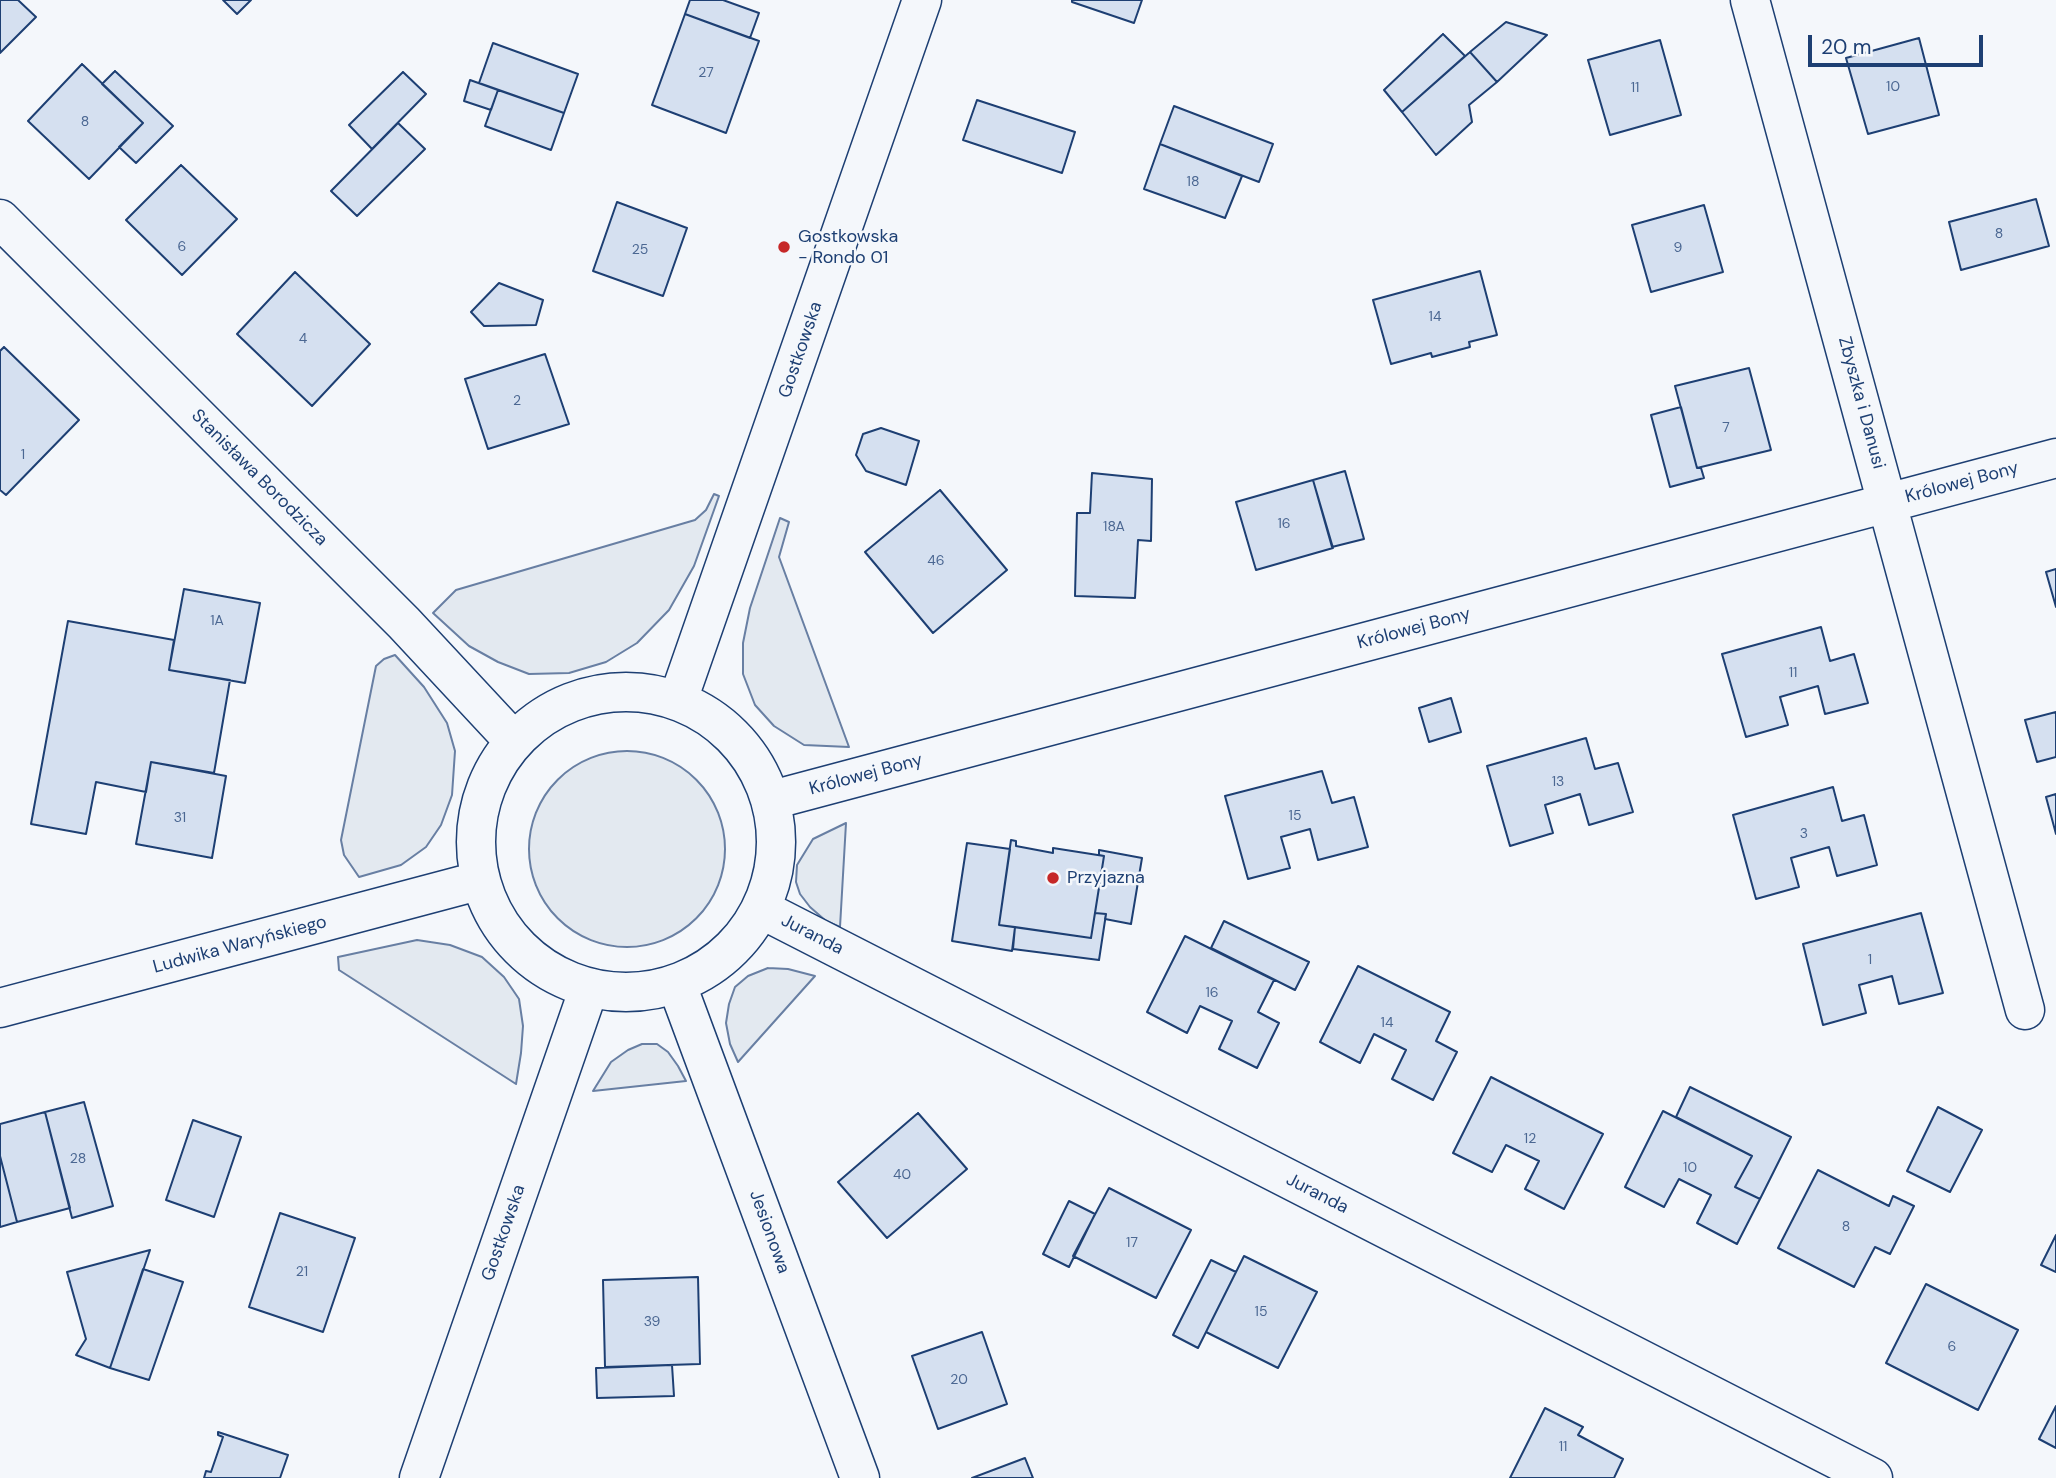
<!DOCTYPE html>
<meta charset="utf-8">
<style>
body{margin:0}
#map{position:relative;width:2056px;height:1478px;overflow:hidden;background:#f4f7fb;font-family:"DM Sans",sans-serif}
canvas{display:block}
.scale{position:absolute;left:1808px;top:35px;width:175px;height:32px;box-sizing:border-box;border:4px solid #1d3f73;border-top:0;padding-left:9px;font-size:21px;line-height:24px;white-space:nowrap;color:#1d3f73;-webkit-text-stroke:5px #f4f7fb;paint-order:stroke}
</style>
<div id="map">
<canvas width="2056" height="1478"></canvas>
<div class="scale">20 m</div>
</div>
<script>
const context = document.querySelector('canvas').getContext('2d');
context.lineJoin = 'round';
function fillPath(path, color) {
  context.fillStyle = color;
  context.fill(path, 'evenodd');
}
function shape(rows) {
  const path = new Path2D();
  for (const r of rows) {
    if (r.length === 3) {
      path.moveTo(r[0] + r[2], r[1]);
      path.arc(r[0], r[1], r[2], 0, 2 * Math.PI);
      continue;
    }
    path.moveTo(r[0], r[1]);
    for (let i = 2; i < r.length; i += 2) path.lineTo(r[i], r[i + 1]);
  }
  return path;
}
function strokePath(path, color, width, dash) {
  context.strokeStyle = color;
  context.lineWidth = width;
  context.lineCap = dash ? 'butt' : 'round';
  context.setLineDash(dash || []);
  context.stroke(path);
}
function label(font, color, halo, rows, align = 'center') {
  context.font = font + ' "DM Sans",sans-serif';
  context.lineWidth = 5;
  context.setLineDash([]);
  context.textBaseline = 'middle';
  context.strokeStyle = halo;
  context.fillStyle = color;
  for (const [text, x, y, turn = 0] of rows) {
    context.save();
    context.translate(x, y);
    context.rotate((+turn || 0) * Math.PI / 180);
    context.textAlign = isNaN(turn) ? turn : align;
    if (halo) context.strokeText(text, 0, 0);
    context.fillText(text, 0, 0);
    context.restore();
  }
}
const green = shape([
 [714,494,719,496,694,566,669,610,637,643,606,662,569,673,529,674,498,662,469,646,433,613,456,590,695,520,706,510,714,494],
 [780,518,789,522,779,557,849,747,804,745,774,726,755,705,743,674,743,643,750,608,780,518],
 [395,655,424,687,447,723,455,751,452,795,441,825,426,847,401,865,359,877,344,855,341,840,376,666,384,659,395,655],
 [627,849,98],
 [846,823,840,927,826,921,810,907,800,894,796,882,797,865,813,839,846,823],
 [417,940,450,945,482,957,504,977,519,999,523,1026,521,1053,516,1084,339,970,338,957,417,940],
 [768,968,788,969,815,976,738,1062,730,1044,726,1023,729,1004,735,987,748,976,768,968],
 [642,1044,657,1044,668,1052,678,1066,686,1081,593,1091,611,1062,628,1050,642,1044]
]);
const building = shape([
 [0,0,18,0,36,17,0,53,0,0],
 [223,0,251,0,237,14,223,0],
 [690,0,723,0,759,13,750,38,685,14,690,0],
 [1072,0,1142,0,1134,23,1072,2,1072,0],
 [685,14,759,41,726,133,652,105,685,14],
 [1506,22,1547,35,1497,82,1470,52,1506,22],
 [1443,34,1465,56,1402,112,1384,90,1443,34],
 [1919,38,1939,115,1868,134,1846,58,1919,38],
 [1660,40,1681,115,1610,135,1588,60,1660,40],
 [493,43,578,74,564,113,479,83,493,43],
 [1470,52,1497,82,1469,105,1472,122,1436,155,1402,112,1470,52],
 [82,64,143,123,89,179,28,121,82,64],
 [115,71,173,126,136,163,119,147,143,123,102,84,115,71],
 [403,72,426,94,372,149,349,125,403,72],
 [470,80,498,90,491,110,464,101,470,80],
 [498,90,564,113,551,150,485,126,498,90],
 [977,100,1075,132,1062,173,963,140,977,100],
 [1174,106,1273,144,1259,182,1160,144,1174,106],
 [398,123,425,149,357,216,331,191,398,123],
 [1160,144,1242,176,1225,218,1144,189,1160,144],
 [181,165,237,219,182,275,126,220,181,165],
 [2036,199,2049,246,1961,270,1949,222,2036,199],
 [617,202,687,228,663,296,593,271,617,202],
 [1704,205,1723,272,1651,292,1632,225,1704,205],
 [1480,271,1497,335,1469,342,1470,347,1432,357,1431,353,1391,364,1373,300,1480,271],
 [295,272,370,344,312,406,237,334,295,272],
 [499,283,543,300,536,325,484,326,471,312,499,283],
 [4,347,79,420,6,495,0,490,0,351,4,347],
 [545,354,569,424,488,449,465,379,545,354],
 [1749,368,1771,450,1697,468,1675,386,1749,368],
 [1681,407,1697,468,1701,468,1704,478,1670,487,1651,415,1681,407],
 [881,428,919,441,906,485,866,471,856,455,863,434,881,428],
 [1345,471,1364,539,1332,547,1313,480,1345,471],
 [1092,473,1152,479,1151,541,1138,540,1135,598,1075,596,1077,513,1090,513,1092,473],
 [1313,480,1333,548,1256,570,1236,502,1313,480],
 [940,490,1007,570,933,633,865,552,940,490],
 [2056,569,2056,607,2046,572,2056,569],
 [184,589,260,603,245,683,169,670,184,589],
 [68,621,174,640,169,670,230,680,214,773,151,762,146,792,96,782,86,834,31,824,68,621],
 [1821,627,1830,661,1854,654,1868,703,1825,714,1818,686,1780,697,1788,725,1746,737,1722,654,1821,627],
 [1451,698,1461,732,1429,742,1419,708,1451,698],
 [2056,712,2056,757,2037,762,2025,720,2056,712],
 [1586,738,1595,769,1618,763,1633,812,1589,825,1580,794,1545,805,1553,833,1510,846,1487,766,1586,738],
 [151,762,226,776,212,858,136,844,151,762],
 [1322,771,1332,803,1354,797,1368,847,1318,860,1310,829,1281,837,1290,868,1248,879,1225,796,1322,771],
 [1833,787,1842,821,1864,815,1877,865,1837,876,1829,847,1791,858,1799,887,1756,899,1733,815,1833,787],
 [2056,794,2056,834,2046,797,2056,794],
 [1011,840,1016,841,1016,846,1053,853,1053,848,1104,856,1091,938,999,925,1011,840],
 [967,843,1010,849,999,925,1015,927,1012,951,952,941,967,843],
 [1099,850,1142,858,1131,924,1105,919,1106,914,1095,913,1104,856,1099,855,1099,850],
 [1095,913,1106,914,1099,960,1013,949,1015,927,1091,938,1095,913],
 [1921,913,1943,993,1899,1004,1892,976,1859,985,1866,1013,1823,1025,1803,944,1921,913],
 [1224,921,1309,962,1295,990,1211,948,1224,921],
 [1185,936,1274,980,1258,1012,1279,1023,1257,1068,1219,1049,1232,1021,1200,1006,1187,1033,1147,1012,1185,936],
 [1358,966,1450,1012,1436,1041,1457,1052,1433,1100,1392,1079,1406,1050,1374,1034,1360,1063,1320,1042,1358,966],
 [1491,1077,1603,1134,1564,1209,1525,1189,1539,1161,1506,1145,1492,1172,1453,1153,1491,1077],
 [1690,1087,1791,1137,1760,1199,1735,1187,1752,1156,1676,1117,1690,1087],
 [84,1102,113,1206,72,1218,45,1112,84,1102],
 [1938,1107,1982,1130,1950,1192,1907,1171,1938,1107],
 [1663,1111,1752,1156,1735,1187,1760,1199,1737,1244,1697,1223,1711,1195,1679,1179,1664,1207,1625,1187,1663,1111],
 [45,1112,70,1208,17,1222,0,1156,0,1124,45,1112],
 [918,1113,967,1169,887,1238,838,1182,918,1113],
 [193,1120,241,1137,214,1217,166,1200,193,1120],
 [0,1156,17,1222,0,1227,0,1156],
 [1818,1170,1889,1206,1893,1196,1914,1206,1890,1254,1875,1247,1854,1287,1778,1248,1818,1170],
 [1109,1188,1191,1230,1156,1298,1073,1256,1109,1188],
 [1069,1201,1095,1214,1069,1267,1043,1254,1069,1201],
 [280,1213,355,1238,323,1332,249,1307,280,1213],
 [2056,1235,2056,1272,2041,1265,2056,1235],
 [150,1250,110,1368,76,1355,86,1339,67,1272,150,1250],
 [1244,1256,1317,1292,1278,1368,1206,1332,1244,1256],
 [1211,1260,1236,1272,1198,1348,1173,1335,1211,1260],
 [143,1269,183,1282,149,1380,110,1368,143,1269],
 [698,1277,700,1364,605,1367,603,1280,698,1277],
 [1926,1284,2018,1330,1978,1410,1886,1363,1926,1284],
 [982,1332,1007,1404,938,1429,912,1356,982,1332],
 [672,1365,674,1396,597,1398,596,1368,672,1365],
 [2056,1406,2056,1448,2039,1439,2056,1406],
 [1545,1408,1583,1427,1578,1435,1623,1459,1614,1478,1510,1478,1545,1408],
 [218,1432,288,1455,280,1478,204,1478,206,1471,211,1472,223,1437,218,1435,218,1432],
 [1025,1458,1033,1478,972,1478,1025,1458]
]);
const minor = shape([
 [1750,0,2025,1010],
 [0,219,404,623,513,740],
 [626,842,150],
 [678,700,922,0],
 [772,800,2056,458],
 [761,909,1873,1478],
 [677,985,860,1478],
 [0,1008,478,881],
 [419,1478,589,988]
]);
const markers = [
 [784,247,7,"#c62828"],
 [1053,878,7,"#c62828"]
];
const numberNames = [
 ["27",706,73],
 ["10",1893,87],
 ["11",1635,88],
 ["8",85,122],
 ["18",1193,182],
 ["8",1999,234],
 ["6",182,247],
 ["9",1678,248],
 ["25",640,250],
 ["14",1435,317],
 ["4",303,339],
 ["2",517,401],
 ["7",1726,428],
 ["1",23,455],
 ["16",1284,524],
 ["18A",1114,527],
 ["46",936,561],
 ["1A",217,621],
 ["11",1793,673],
 ["13",1558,782],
 ["15",1295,816],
 ["31",180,818],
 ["3",1804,834],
 ["1",1870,960],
 ["16",1212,993],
 ["14",1387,1023],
 ["12",1530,1139],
 ["28",78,1159],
 ["10",1690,1168],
 ["40",902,1175],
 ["8",1846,1227],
 ["17",1132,1243],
 ["21",302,1272],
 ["15",1261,1312],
 ["39",652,1322],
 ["6",1952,1347],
 ["20",959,1380],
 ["11",1563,1447]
];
const poiNames = [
 ["Gostkowska",798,237],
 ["- Rondo 01",798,258],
 ["Przyjazna",1067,878]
];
const streetNames = [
 ["Gostkowska",801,350,-71],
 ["Zbyszka i Danusi",1861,403,75],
 ["Stanisława Borodzicza",259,478,45],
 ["Królowej Bony",1962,483,-15],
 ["Królowej Bony",1414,629,-15],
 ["Królowej Bony",866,775,-15],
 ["Juranda",812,935,27],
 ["Ludwika Waryńskiego",240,945,-15],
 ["Juranda",1317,1194,27],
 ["Jesionowa",769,1232,70],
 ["Gostkowska",504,1233,-71]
];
fillPath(green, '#e3e9f0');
strokePath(green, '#687fa3', 2);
fillPath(building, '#d5e0f0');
strokePath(building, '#1d3f73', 2);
strokePath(minor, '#1d3f73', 41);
strokePath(minor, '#f4f7fb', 38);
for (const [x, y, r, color] of markers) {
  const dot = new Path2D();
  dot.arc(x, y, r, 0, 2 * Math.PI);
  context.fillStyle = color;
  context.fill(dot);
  strokePath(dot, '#f4f7fb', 2.5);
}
label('14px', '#4b6792', null, numberNames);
label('18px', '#1d3f73', '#f4f7fb', poiNames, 'left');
label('18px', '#1d3f73', '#f4f7fb', streetNames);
</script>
